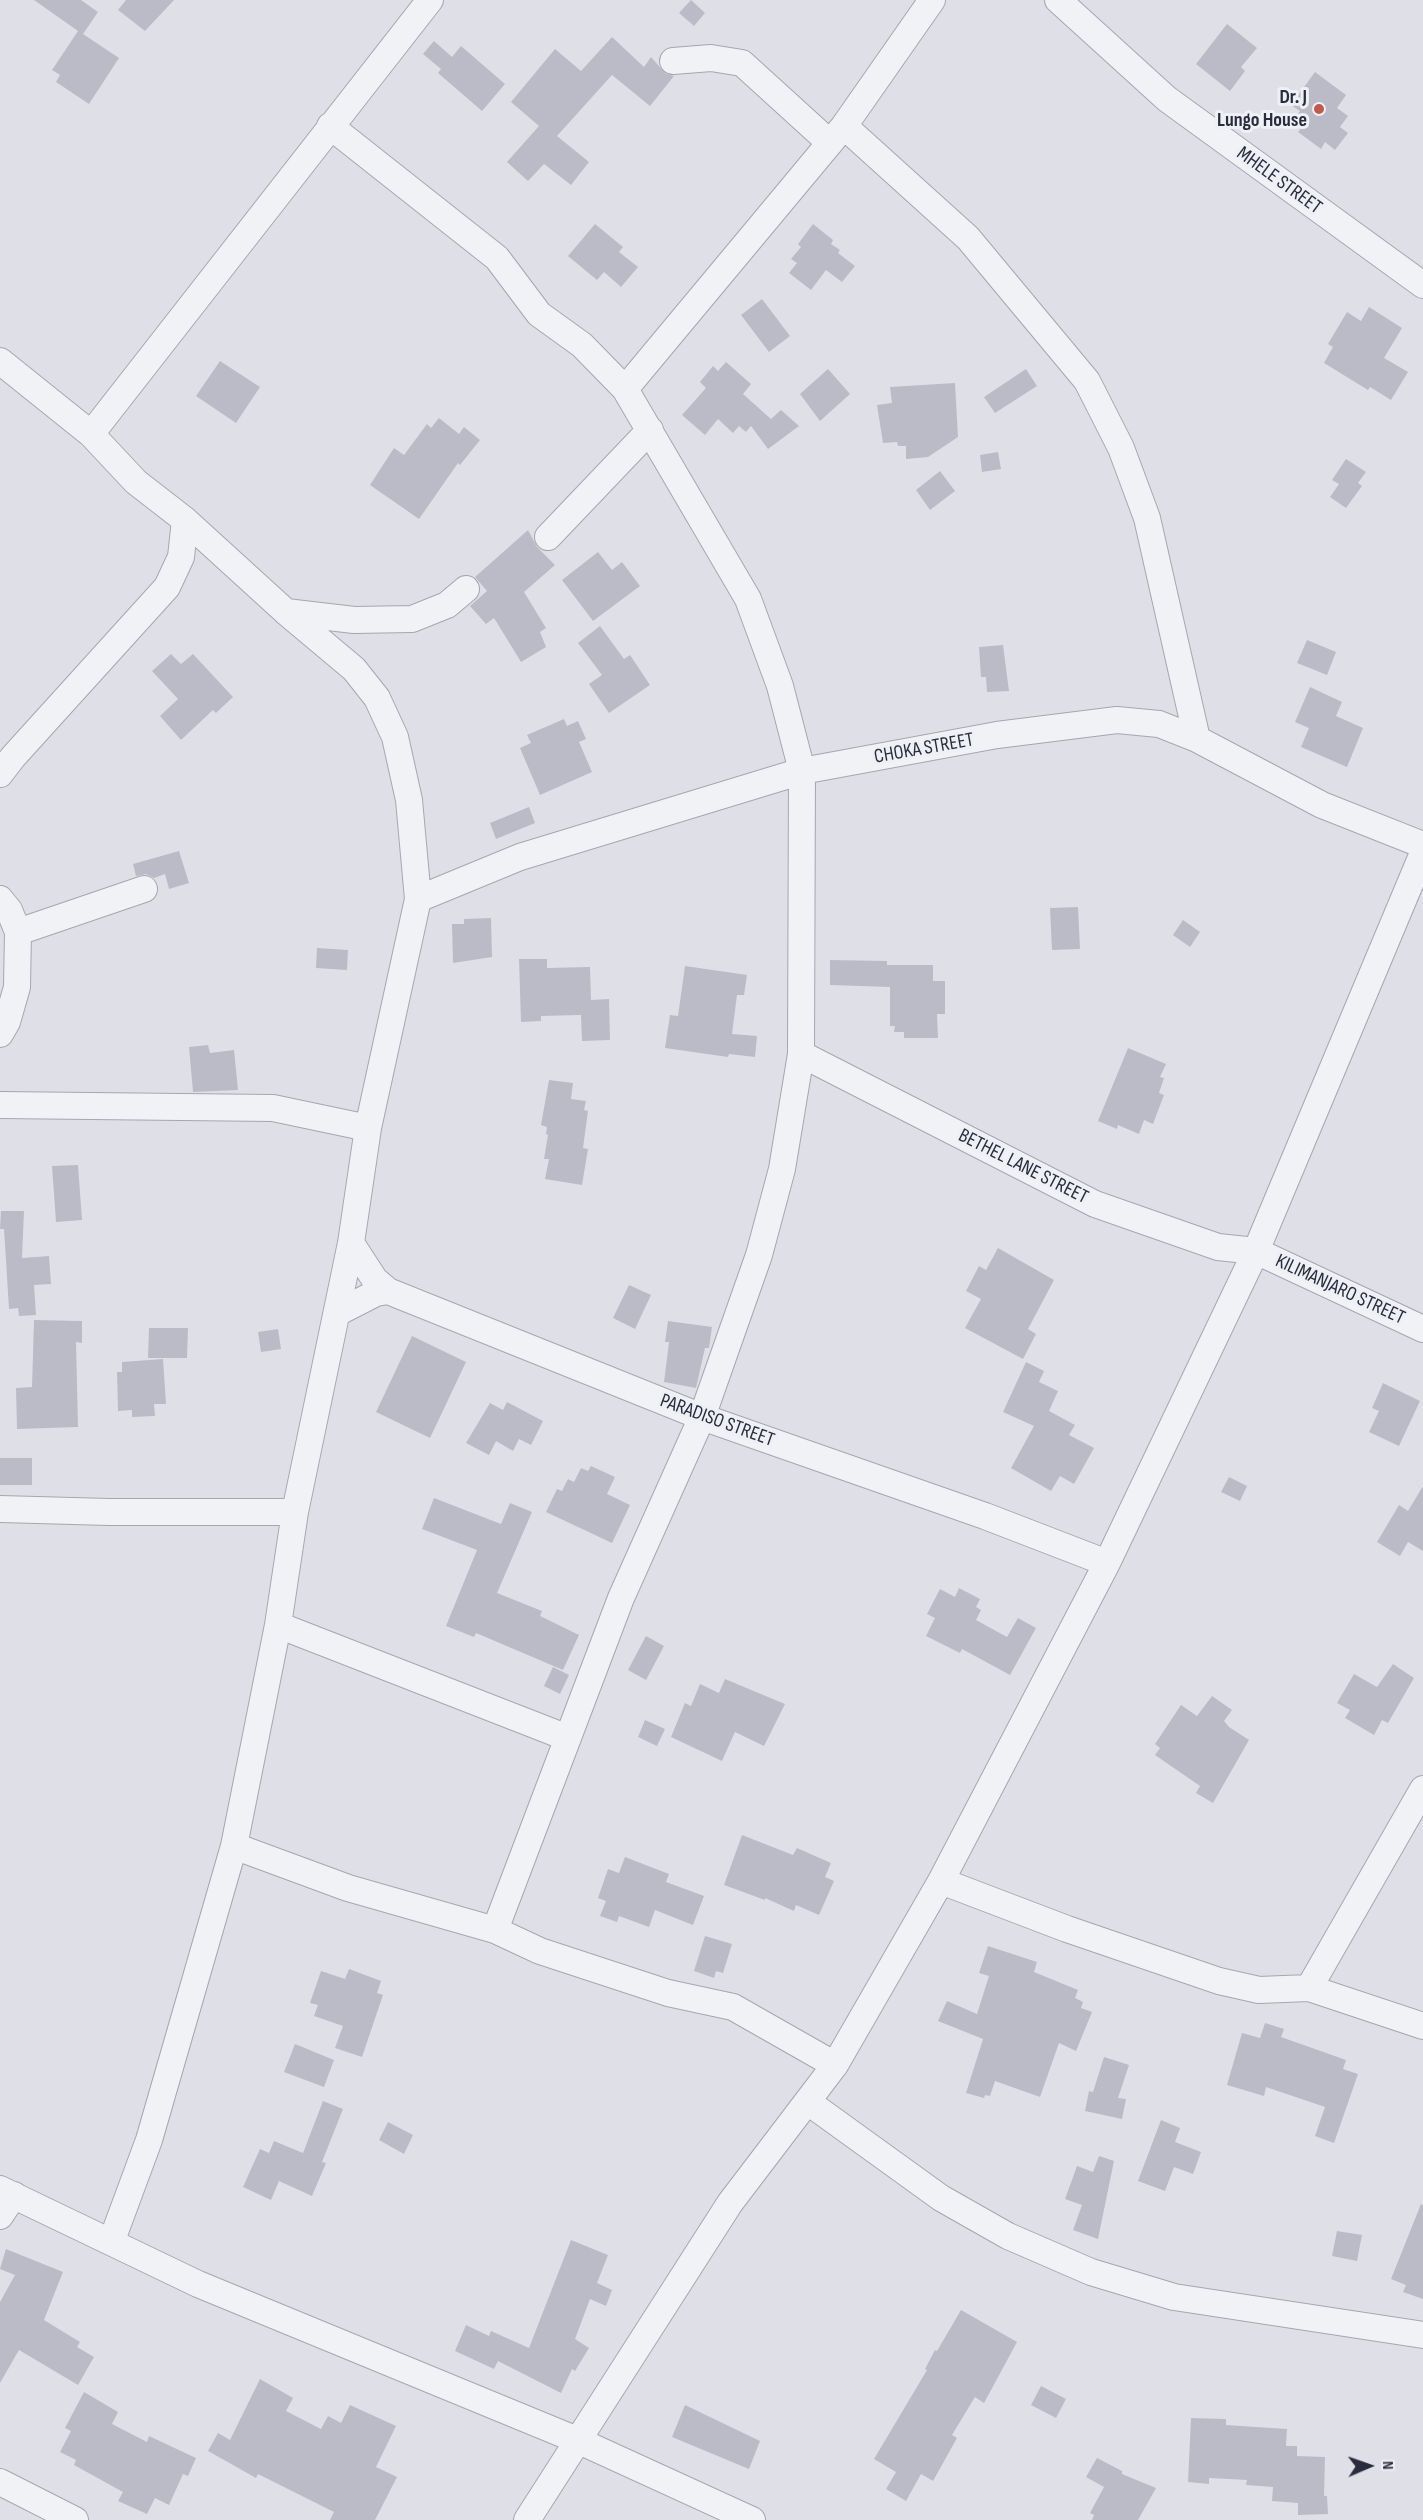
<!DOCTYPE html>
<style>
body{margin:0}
#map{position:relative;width:1423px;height:2520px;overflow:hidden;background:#dfe0e7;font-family:"Sofia Sans Condensed",sans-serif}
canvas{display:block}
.north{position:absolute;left:1339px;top:2436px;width:60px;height:60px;-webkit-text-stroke:4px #eef0f5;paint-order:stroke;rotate:88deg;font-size:16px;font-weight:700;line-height:24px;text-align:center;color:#292c3d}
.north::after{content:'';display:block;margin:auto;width:21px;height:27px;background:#292c3d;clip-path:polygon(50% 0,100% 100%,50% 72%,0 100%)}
</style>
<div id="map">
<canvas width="1423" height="2520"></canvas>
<div class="north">N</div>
</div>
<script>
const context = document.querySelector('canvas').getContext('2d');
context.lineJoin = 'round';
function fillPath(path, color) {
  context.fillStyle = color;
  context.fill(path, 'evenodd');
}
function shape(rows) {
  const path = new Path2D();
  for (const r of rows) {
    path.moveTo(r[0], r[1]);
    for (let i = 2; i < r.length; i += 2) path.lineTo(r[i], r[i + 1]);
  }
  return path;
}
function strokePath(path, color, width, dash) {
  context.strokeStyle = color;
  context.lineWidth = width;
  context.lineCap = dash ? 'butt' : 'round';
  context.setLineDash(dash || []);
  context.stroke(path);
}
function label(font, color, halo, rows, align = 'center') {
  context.font = font + ' "Sofia Sans Condensed",sans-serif';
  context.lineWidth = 6;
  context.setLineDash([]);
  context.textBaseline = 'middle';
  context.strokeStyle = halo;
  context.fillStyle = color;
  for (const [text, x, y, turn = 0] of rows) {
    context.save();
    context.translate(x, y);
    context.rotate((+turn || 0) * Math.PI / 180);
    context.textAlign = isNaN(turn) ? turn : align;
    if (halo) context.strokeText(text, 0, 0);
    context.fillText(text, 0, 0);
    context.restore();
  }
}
const building = shape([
 [34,0,81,0,98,12,83,34,119,58,89,104,56,82,60,75,52,70,78,31],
 [126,0,174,0,145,31,118,10],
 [691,0,705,13,694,26,679,13],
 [1227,24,1257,48,1241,67,1245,71,1230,91,1196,64],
 [612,37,644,67,651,57,666,74,674,76,650,106,612,75,557,136,589,162,571,185,544,164,528,181,507,162,539,126,511,102,555,49,581,71],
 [434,41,452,57,461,46,505,84,482,111,438,73,441,69,423,54],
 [1315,72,1346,95,1337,108,1348,116,1340,127,1348,133,1335,150,1325,142,1321,149,1298,132,1305,124,1296,117,1300,111,1291,105],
 [595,224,623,247,619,252,638,267,621,287,604,272,597,280,568,256],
 [813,224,833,240,831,244,840,250,838,253,855,266,842,282,826,270,811,290,789,273,797,263,791,259,801,247,798,244],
 [762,299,790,336,769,352,741,315],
 [1369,307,1402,328,1384,358,1408,372,1391,400,1370,387,1368,390,1324,363,1333,347,1328,344,1347,312,1361,321],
 [220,361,260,387,236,423,196,396],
 [726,362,751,384,743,394,771,419,781,410,799,426,768,449,751,426,746,432,739,426,733,433,718,419,705,435,682,415,706,388,700,382,713,366,718,371],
 [828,369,850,394,820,421,800,394],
 [1026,369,1037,386,995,413,984,397],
 [955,383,958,437,928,457,906,459,906,446,898,446,897,442,883,443,877,405,892,403,890,387],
 [439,418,459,434,464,427,480,440,460,465,458,463,419,519,370,485,394,448,404,455,427,424,431,428],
 [998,452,1001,469,982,472,980,455],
 [1346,459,1366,472,1358,483,1362,486,1346,508,1330,497,1339,484,1332,480],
 [940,471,955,491,930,510,916,490],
 [528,530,537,547,555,565,524,592,546,628,540,632,546,647,521,662,494,618,486,624,470,606,487,591,475,577],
 [598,552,612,570,622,562,640,586,593,621,562,580],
 [600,626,624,659,630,655,650,685,609,713,589,684,602,675,578,643],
 [1307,640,1336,652,1327,675,1297,663],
 [1003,645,1009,691,987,692,986,677,981,677,979,647],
 [171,654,181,664,193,654,233,697,216,713,213,710,181,740,160,716,178,699,152,671],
 [1310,687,1342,702,1336,716,1363,728,1347,767,1301,747,1309,728,1295,722],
 [564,719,567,726,578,721,586,739,579,742,592,772,540,795,520,748,531,743,527,735],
 [529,807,535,823,496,839,490,823],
 [179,851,189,883,169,889,165,874,154,878,146,874,136,876,133,864],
 [1078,907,1080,949,1052,950,1050,908],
 [491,918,492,957,453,963,452,924,464,924,464,919],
 [1183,920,1200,932,1190,947,1173,935],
 [317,948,348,950,347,970,316,968],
 [519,959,547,959,547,968,590,967,591,1000,609,999,610,1040,582,1041,581,1015,541,1016,541,1021,521,1022],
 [830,960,887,961,887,965,933,965,933,981,945,981,945,1014,937,1014,938,1038,904,1038,904,1032,894,1032,895,1026,890,1026,890,987,830,985],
 [685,966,747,975,744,995,737,995,732,1034,757,1036,755,1057,729,1054,728,1057,665,1048,670,1015,678,1016],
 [208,1045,210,1053,234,1050,238,1090,193,1092,189,1047],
 [1128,1048,1166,1064,1160,1077,1164,1078,1159,1093,1164,1095,1153,1124,1144,1120,1139,1134,1118,1125,1117,1129,1098,1121],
 [549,1080,573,1083,571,1099,586,1101,584,1110,588,1111,583,1148,588,1149,582,1185,545,1179,549,1159,544,1159,548,1135,546,1134,547,1127,541,1125],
 [78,1165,82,1220,56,1222,52,1166],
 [1,1211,24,1211,22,1258,49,1256,51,1284,34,1285,36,1315,19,1316,18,1308,9,1309,4,1229,0,1229],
 [998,1248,1054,1280,1028,1329,1036,1334,1023,1359,965,1328,981,1299,966,1291,979,1266,986,1270],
 [629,1285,651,1295,635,1329,613,1318],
 [34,1320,82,1321,82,1343,76,1342,78,1427,17,1429,16,1388,32,1387],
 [668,1321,712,1327,709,1348,705,1348,696,1388,664,1382,669,1342,665,1342],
 [149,1328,188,1328,187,1358,148,1358],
 [278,1329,281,1349,261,1352,258,1332],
 [412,1336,466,1362,430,1438,376,1412],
 [163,1359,166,1404,154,1404,155,1416,132,1417,132,1410,118,1411,117,1372,122,1372,122,1362],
 [1026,1362,1044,1371,1039,1382,1058,1391,1049,1411,1075,1425,1069,1435,1094,1448,1074,1484,1060,1476,1051,1491,1011,1468,1034,1426,1003,1412],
 [1383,1383,1420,1401,1399,1446,1369,1432,1379,1411,1372,1408],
 [507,1402,543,1421,531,1445,519,1439,513,1451,496,1441,489,1455,466,1443,490,1403,503,1410],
 [0,1458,32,1458,32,1485,0,1485],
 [591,1466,615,1477,607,1494,630,1505,612,1543,546,1512,557,1489,562,1491,568,1479,574,1482,581,1468,588,1471],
 [1229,1477,1247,1486,1240,1501,1221,1492],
 [1423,1486,1423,1551,1408,1542,1400,1556,1377,1542,1399,1505,1408,1511],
 [434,1498,501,1524,510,1503,532,1512,497,1593,542,1611,540,1616,579,1635,563,1670,476,1633,474,1637,446,1626,477,1550,422,1529],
 [959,1588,980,1599,976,1607,981,1610,976,1620,1007,1637,1018,1618,1036,1628,1010,1675,962,1649,960,1653,926,1636,935,1618,927,1614,940,1589,955,1597],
 [646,1636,664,1646,646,1680,628,1670],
 [1393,1664,1414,1678,1388,1723,1382,1720,1374,1735,1345,1718,1350,1710,1337,1703,1354,1674,1377,1687],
 [553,1667,569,1675,560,1694,544,1686],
 [725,1679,785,1704,764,1746,735,1732,722,1761,671,1737,685,1703,691,1706,700,1684,719,1693],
 [1212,1696,1232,1710,1224,1721,1229,1727,1249,1740,1213,1803,1196,1793,1200,1786,1155,1755,1160,1748,1155,1744,1181,1705,1197,1716],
 [645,1720,665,1729,657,1746,638,1737],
 [742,1835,793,1855,797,1848,831,1863,825,1877,834,1881,819,1915,796,1905,794,1911,765,1898,765,1900,724,1885],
 [625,1857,669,1874,666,1882,704,1896,693,1925,655,1910,649,1927,619,1916,617,1922,600,1916,606,1901,598,1898,608,1869,619,1873],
 [705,1936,732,1944,723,1973,716,1971,714,1978,694,1971],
 [988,1946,1037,1962,1034,1972,1078,1990,1075,1998,1083,2002,1081,2008,1092,2012,1076,2051,1059,2043,1040,2097,995,2081,990,2096,985,2095,984,2098,966,2093,983,2039,938,2021,947,2001,977,2014,989,1976,979,1973],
 [349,1969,381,1981,377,1993,383,1995,362,2057,335,2048,343,2026,314,2016,318,2005,310,2003,321,1971,345,1979],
 [1265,2023,1284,2029,1281,2037,1346,2060,1343,2069,1358,2074,1334,2143,1315,2136,1325,2107,1266,2087,1264,2096,1227,2085,1242,2033,1260,2038],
 [295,2044,334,2060,324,2087,284,2072],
 [1104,2057,1129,2065,1118,2098,1126,2099,1122,2119,1085,2111,1089,2091,1093,2092],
 [323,2101,343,2109,322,2162,326,2163,312,2196,279,2181,271,2200,243,2187,260,2149,269,2153,274,2141,303,2153],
 [1161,2120,1180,2128,1175,2142,1201,2152,1193,2174,1174,2167,1165,2191,1138,2181],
 [388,2122,413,2135,404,2154,379,2140],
 [1099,2156,1114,2161,1098,2239,1073,2230,1082,2205,1065,2199,1077,2166,1093,2172],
 [1421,2204,1423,2205,1423,2299,1403,2292,1406,2285,1391,2279],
 [1337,2231,1362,2235,1357,2261,1332,2256],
 [571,2240,608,2255,597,2283,612,2290,606,2306,590,2299,575,2339,589,2348,575,2371,572,2369,561,2393,498,2361,494,2369,455,2351,466,2325,489,2336,491,2331,529,2348],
 [6,2249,63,2272,44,2320,80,2342,77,2347,94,2357,78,2385,19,2350,0,2383,0,2302,15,2275,0,2269],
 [961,2310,1017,2342,984,2403,975,2397,952,2435,957,2438,933,2481,921,2474,906,2501,886,2489,896,2472,874,2459,927,2370,925,2369,935,2350,937,2351],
 [260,2379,293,2398,286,2411,321,2429,328,2416,341,2423,350,2405,396,2426,376,2467,397,2477,375,2520,330,2520,334,2512,258,2474,256,2478,208,2451,218,2433,230,2440],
 [1041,2386,1066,2399,1056,2418,1031,2405],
 [84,2392,118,2412,112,2424,147,2442,149,2436,196,2458,188,2476,183,2474,169,2505,155,2498,147,2514,118,2501,123,2492,74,2465,76,2460,60,2452,71,2431,65,2428],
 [685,2405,760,2441,749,2469,672,2437],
 [1191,2418,1226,2419,1226,2425,1287,2429,1286,2446,1297,2446,1297,2456,1325,2457,1324,2496,1327,2496,1328,2514,1298,2515,1298,2503,1272,2501,1273,2487,1246,2485,1247,2480,1209,2478,1209,2484,1188,2482],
 [1097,2458,1122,2471,1122,2474,1156,2488,1138,2520,1092,2520,1094,2515,1090,2513,1104,2487,1086,2477]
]);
const street = shape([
 [1058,0,1167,99,1423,285],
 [673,61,711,58,742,63,830,143],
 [330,126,497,258,539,314,582,345,625,389,748,599,780,686,802,771,801,1054,782,1169,759,1255,702,1417,621,1598,495,1930],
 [844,126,968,238,1087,381,1121,448,1147,518,1197,739],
 [0,361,91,434,136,482,185,520,286,612,354,669,377,698,395,737,409,800,418,899,368,1128,351,1243,295,1512,278,1625,234,1846,149,2140,112,2240],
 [625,389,844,126,932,0],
 [91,434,430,0],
 [548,537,650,430],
 [286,612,354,620,412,619,447,605,466,589],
 [0,774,13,757,167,587,181,557,185,520],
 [0,899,9,910,18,932,17,987,7,1022,0,1034],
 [418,899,520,857,802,771,997,735,1117,720,1159,724,1197,739,1322,805,1423,845],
 [18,932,144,889],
 [801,1054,1095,1204,1218,1247,1256,1251,1423,1329],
 [0,1105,273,1108,368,1128],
 [351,1243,375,1280,388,1291,702,1417,985,1516,1107,1563],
 [337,1313,376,1293,388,1291],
 [0,1509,109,1512,295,1512],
 [278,1625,568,1738],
 [234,1846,348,1888,495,1930,540,1951,668,1993,733,2007,835,2065],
 [941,1881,1067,1929,1219,1981,1259,1990,1309,1988,1423,1789],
 [1309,1988,1423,2026],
 [808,2102,941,2198,1008,2236,1091,2272,1174,2297,1423,2335],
 [0,2189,198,2284,577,2440,752,2520],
 [0,2216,14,2195],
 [0,2482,75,2520],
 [527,2520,730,2203,835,2065,941,1881,1107,1563,1256,1251,1423,853]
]);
const markers = [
 [1319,109,6,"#c3594d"]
];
const poiNames = [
 ["Dr. J",1307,98],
 ["Lungo House",1307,121]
];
const streetNames = [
 ["MHELE STREET",1279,181,36],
 ["CHOKA STREET",924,749,-10],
 ["BETHEL LANE STREET",1023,1167,27],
 ["KILIMANJARO STREET",1340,1290,25],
 ["PARADISO STREET",717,1421,20]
];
fillPath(building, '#babbc7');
strokePath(street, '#a5a6b1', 28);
strokePath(street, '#f1f2f6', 26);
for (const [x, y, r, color] of markers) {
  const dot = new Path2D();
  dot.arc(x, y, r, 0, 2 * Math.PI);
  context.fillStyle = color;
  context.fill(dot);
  strokePath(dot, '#eef0f5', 2);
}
label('bold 20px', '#292c3d', '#eef0f5', poiNames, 'right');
label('20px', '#292c3d', '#eef0f5', streetNames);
</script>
